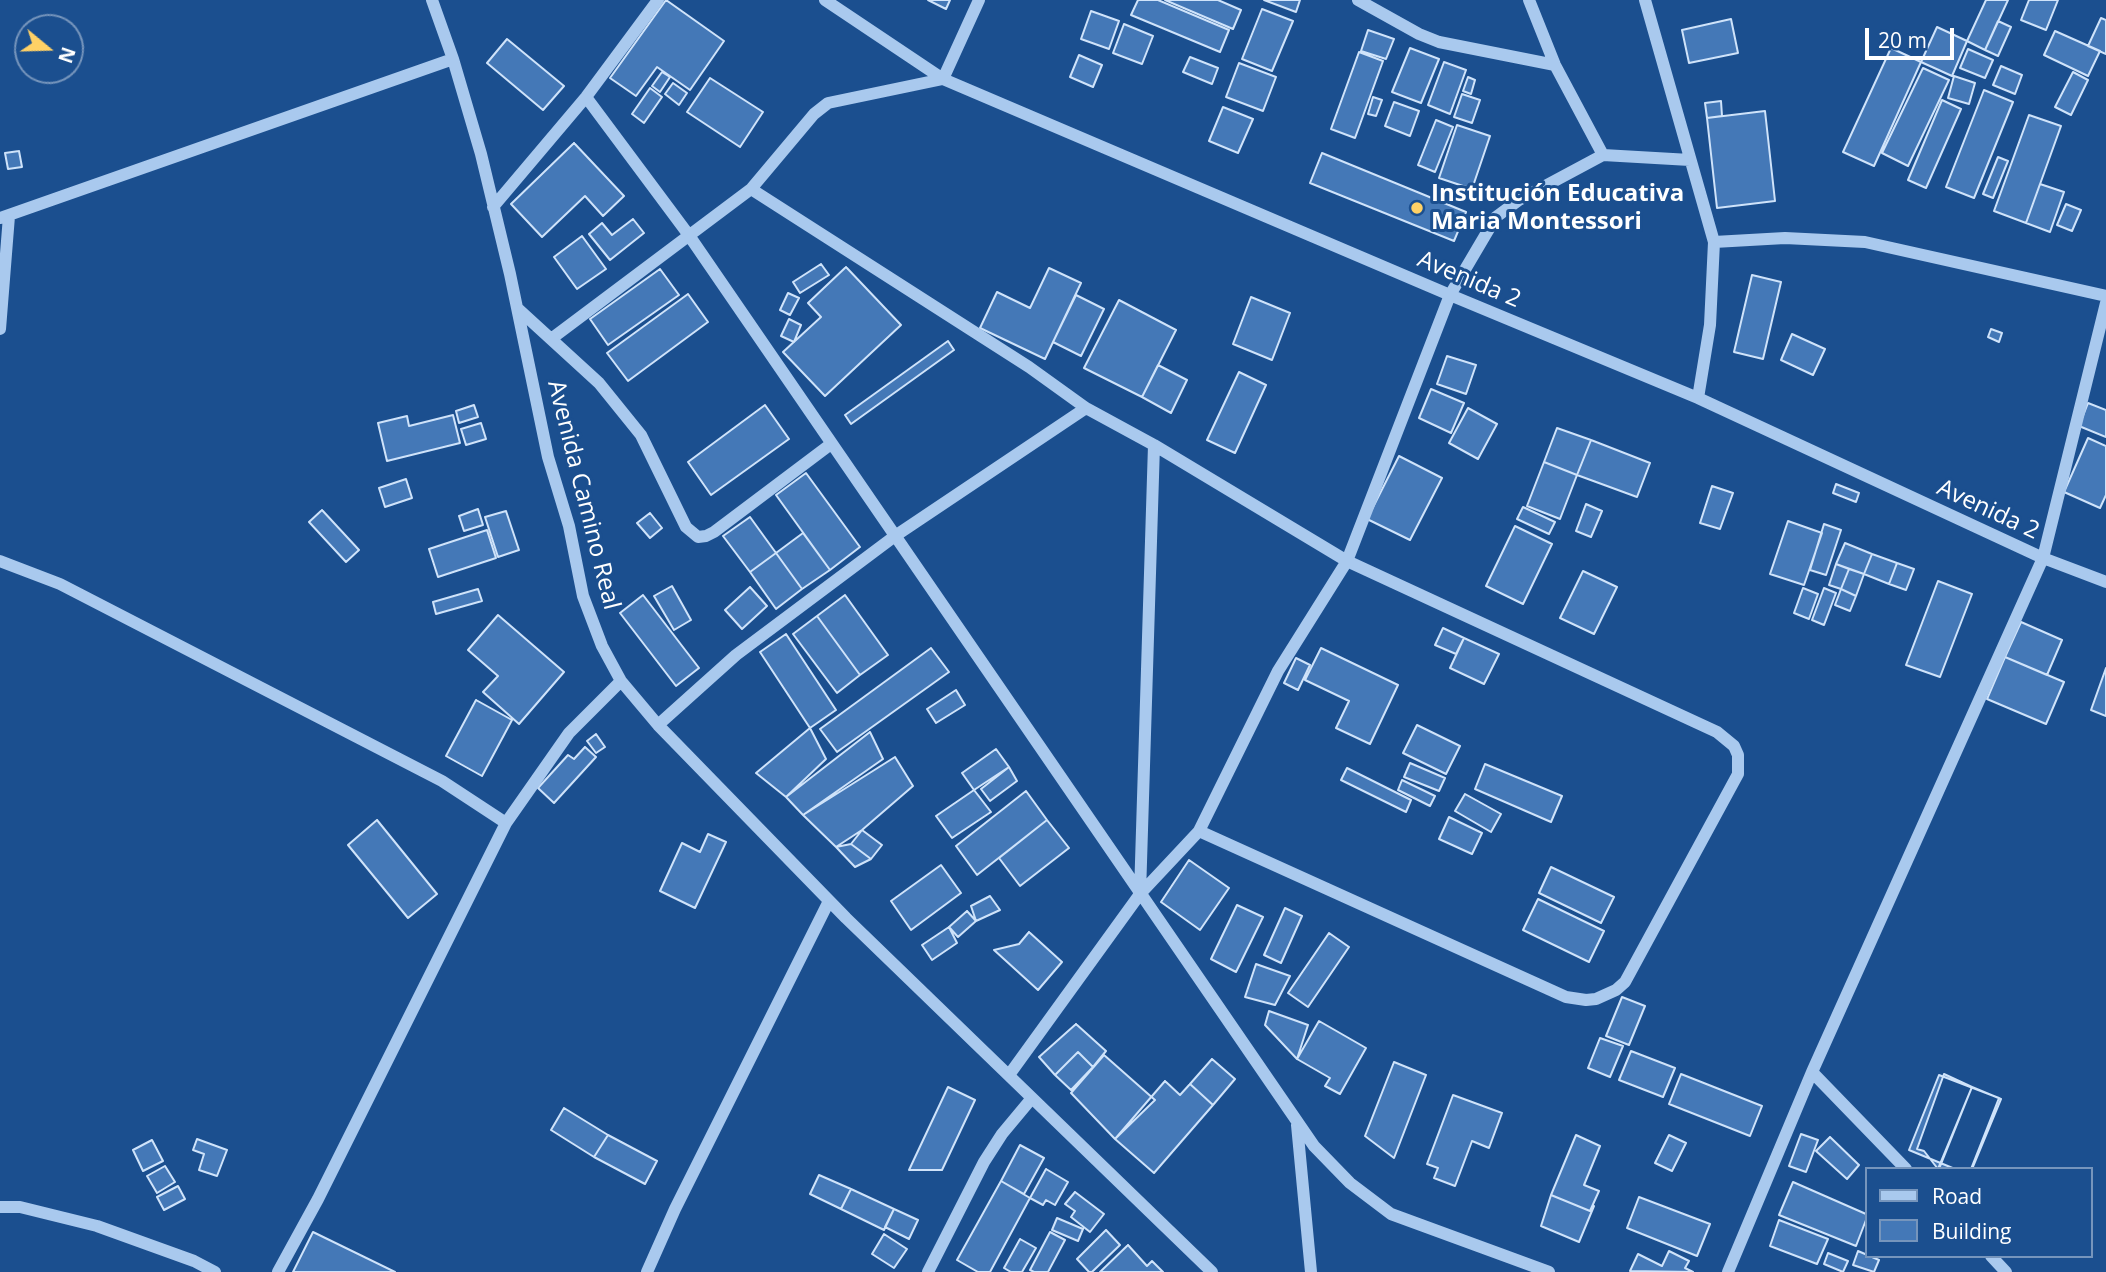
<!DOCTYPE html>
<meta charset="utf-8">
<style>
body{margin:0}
#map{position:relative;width:2106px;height:1272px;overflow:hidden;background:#1b4f8f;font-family:"Open Sans",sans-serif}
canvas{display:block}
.legend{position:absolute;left:1865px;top:1167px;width:228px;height:91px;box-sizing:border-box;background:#1b4f8f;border:2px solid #7695bc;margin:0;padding:9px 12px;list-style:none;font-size:21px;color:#fff}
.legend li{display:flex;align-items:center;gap:14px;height:35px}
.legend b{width:35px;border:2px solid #7695bc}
.north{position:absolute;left:14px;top:14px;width:70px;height:70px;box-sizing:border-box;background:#1b4f8f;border:2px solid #7695bc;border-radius:50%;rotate:109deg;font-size:19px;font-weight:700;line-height:28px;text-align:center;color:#fff}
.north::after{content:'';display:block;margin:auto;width:24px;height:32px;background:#ffd166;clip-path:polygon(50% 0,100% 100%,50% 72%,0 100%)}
.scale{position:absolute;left:1865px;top:28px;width:89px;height:32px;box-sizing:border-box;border:4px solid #fff;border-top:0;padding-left:9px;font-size:21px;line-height:24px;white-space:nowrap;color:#fff;-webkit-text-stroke:5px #1b4f8f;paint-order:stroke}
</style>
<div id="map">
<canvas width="2106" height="1272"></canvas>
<ul class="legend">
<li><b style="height:9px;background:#a9c9ee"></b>Road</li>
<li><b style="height:19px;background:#4478b7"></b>Building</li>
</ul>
<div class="north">N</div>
<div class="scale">20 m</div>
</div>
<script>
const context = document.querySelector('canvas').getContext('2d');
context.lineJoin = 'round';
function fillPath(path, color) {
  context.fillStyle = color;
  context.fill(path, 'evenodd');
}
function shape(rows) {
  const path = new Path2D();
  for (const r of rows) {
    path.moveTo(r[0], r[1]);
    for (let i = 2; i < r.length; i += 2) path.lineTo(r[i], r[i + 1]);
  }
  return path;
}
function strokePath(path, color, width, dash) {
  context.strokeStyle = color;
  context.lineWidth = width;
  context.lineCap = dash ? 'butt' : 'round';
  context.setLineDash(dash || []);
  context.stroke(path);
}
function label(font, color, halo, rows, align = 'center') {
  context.font = font + ' "Open Sans",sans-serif';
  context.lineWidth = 6;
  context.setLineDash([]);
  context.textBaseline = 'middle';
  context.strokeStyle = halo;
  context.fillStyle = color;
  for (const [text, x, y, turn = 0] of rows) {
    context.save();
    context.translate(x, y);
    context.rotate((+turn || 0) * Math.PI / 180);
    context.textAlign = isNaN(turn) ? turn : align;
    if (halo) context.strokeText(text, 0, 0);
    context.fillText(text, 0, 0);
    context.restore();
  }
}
const building = shape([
 [666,0,724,41,690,90,657,67,636,96,610,78,666,0],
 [928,0,950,0,946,9,928,0],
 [1138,0,1158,0,1229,30,1220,52,1131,15,1138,0],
 [1165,0,1218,0,1241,10,1233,29,1165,0],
 [1264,0,1300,0,1296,12,1264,0],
 [1986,0,2008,0,1985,50,1967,41,1986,0],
 [2029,0,2058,0,2046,30,2021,20,2029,0],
 [1262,9,1293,21,1272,71,1242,59,1262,9],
 [1091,11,1119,21,1109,49,1081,39,1091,11],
 [2101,18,2106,20,2106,54,2088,46,2101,18],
 [1731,19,1738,53,1689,63,1682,30,1731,19],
 [1998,21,2011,27,1998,56,1985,50,1998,21],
 [1124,24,1153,36,1142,64,1113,53,1124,24],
 [1937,27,1967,41,1952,76,1921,62,1937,27],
 [1368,30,1394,39,1386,59,1361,51,1368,30],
 [2055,31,2100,51,2088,76,2044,55,2055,31],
 [507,39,564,86,543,110,487,63,507,39],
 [1410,48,1439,59,1421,103,1392,92,1410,48],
 [1891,48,1921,62,1874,166,1843,152,1891,48],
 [1968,49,1993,60,1985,78,1960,68,1968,49],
 [1359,52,1383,61,1355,138,1331,129,1359,52],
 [1079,55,1102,65,1093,87,1070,77,1079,55],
 [1190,57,1218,68,1212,84,1183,72,1190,57],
 [1444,62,1466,70,1450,114,1428,105,1444,62],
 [1239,63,1276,77,1263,111,1226,97,1239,63],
 [2001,66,2022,75,2015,94,1993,85,2001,66],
 [1923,68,1949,80,1908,166,1882,153,1923,68],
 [662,72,670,77,660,92,652,86,662,72],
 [2073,72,2088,80,2071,115,2055,107,2073,72],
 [1954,76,1975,83,1969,104,1948,98,1954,76],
 [1468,77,1475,80,1471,94,1463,91,1468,77],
 [710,78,763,112,740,147,687,112,710,78],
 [673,83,687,93,679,105,665,94,673,83],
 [650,88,662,97,644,123,632,114,650,88],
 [1984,90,2013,102,1974,198,1946,187,1984,90],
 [1462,94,1480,100,1472,123,1454,117,1462,94],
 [1373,97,1382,100,1376,116,1368,114,1373,97],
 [1942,100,1961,109,1926,188,1908,180,1942,100],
 [1721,101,1722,116,1707,118,1705,103,1721,101],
 [1394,102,1419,111,1410,136,1385,126,1394,102],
 [1223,107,1253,119,1238,153,1209,141,1223,107],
 [1765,111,1775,201,1717,208,1707,118,1765,111],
 [2029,115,2061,126,2026,223,1994,211,2029,115],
 [1436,120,1453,127,1435,172,1418,165,1436,120],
 [1457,125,1490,136,1472,189,1439,178,1457,125],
 [574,143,624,196,603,216,585,196,542,237,511,204,574,143],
 [19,151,22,167,8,169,5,153,19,151],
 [1322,153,1466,212,1454,241,1310,183,1322,153],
 [1998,157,2008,161,1993,198,1983,194,1998,157],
 [2040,184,2064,192,2050,232,2026,223,2040,184],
 [2066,204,2081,210,2072,231,2057,225,2066,204],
 [633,219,644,233,610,260,589,234,602,223,612,235,633,219],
 [582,236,606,269,577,289,554,257,582,236],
 [821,264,829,275,800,293,793,282,821,264],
 [846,267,901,325,825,396,783,352,821,317,808,303,846,267],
 [1049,268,1081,283,1045,359,980,328,997,292,1030,308,1049,268],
 [660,269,679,295,608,345,590,319,660,269],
 [1752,275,1781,282,1763,359,1734,352,1752,275],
 [788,293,799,298,790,315,780,310,788,293],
 [688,294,708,322,628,381,607,353,688,294],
 [1076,295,1104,309,1081,356,1053,342,1076,295],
 [1251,297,1290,313,1272,360,1233,344,1251,297],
 [1119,300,1176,330,1142,397,1084,368,1119,300],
 [789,319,801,325,794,342,781,336,789,319],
 [1991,329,2002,333,1999,342,1988,337,1991,329],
 [1792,334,1825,349,1813,375,1781,360,1792,334],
 [948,341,954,350,851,424,845,415,948,341],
 [1447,356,1476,365,1466,394,1437,384,1447,356],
 [1158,365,1187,380,1171,413,1142,397,1158,365],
 [1239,372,1266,385,1235,453,1207,440,1239,372],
 [1431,389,1464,403,1451,433,1419,418,1431,389],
 [2088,403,2106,410,2106,437,2079,426,2088,403],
 [474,405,478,417,459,423,456,411,474,405],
 [765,405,789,439,711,495,688,462,765,405],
 [1468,408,1497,424,1478,459,1449,443,1468,408],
 [453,415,460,443,387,461,378,423,407,416,409,426,453,415],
 [481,423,486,439,466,445,461,429,481,423],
 [1557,428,1591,440,1577,475,1544,462,1557,428],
 [2088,438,2106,446,2106,495,2100,508,2064,492,2088,438],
 [1591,440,1650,463,1637,497,1577,475,1591,440],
 [1399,456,1442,478,1410,540,1367,519,1399,456],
 [1544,462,1577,475,1560,519,1527,506,1544,462],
 [806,473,860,547,830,570,776,495,806,473],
 [406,479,412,498,385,507,379,488,406,479],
 [1836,484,1859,493,1856,502,1833,493,1836,484],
 [1712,486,1733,493,1720,529,1700,523,1712,486],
 [1586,504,1602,511,1591,537,1576,531,1586,504],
 [1523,507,1555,522,1549,534,1517,519,1523,507],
 [478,509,483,525,464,531,459,516,478,509],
 [322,510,359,550,346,562,309,522,322,510],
 [506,511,519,550,498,557,485,517,506,511],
 [650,513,662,528,650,538,637,523,650,513],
 [750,517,776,553,750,572,723,536,750,517],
 [1788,521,1822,533,1804,585,1770,574,1788,521],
 [1824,524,1841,530,1826,575,1810,570,1824,524],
 [1515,526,1552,544,1523,604,1486,586,1515,526],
 [487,530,496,558,438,577,429,549,487,530],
 [803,533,830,570,802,589,776,553,803,533],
 [1845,543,1872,554,1864,574,1836,564,1845,543],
 [776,553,802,589,776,609,750,572,776,553],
 [1872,554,1897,563,1889,584,1864,574,1872,554],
 [1897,563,1914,569,1906,590,1889,584,1897,563],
 [1836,564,1849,569,1841,589,1829,585,1836,564],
 [1849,569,1864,574,1856,596,1841,589,1849,569],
 [1583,571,1617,587,1594,634,1560,618,1583,571],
 [1938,581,1972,594,1940,677,1906,665,1938,581],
 [672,586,691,620,674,630,654,596,672,586],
 [750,587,767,606,742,629,725,610,750,587],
 [1803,588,1818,594,1809,619,1794,613,1803,588],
 [1824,588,1836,593,1824,625,1812,620,1824,588],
 [478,589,482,601,436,614,433,602,478,589],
 [1841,589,1856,596,1850,611,1835,605,1841,589],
 [643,595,699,668,676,686,620,613,643,595],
 [845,595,888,655,860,675,817,616,845,595],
 [498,615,564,672,519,724,483,692,498,676,468,650,498,615],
 [817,616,860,675,837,693,793,634,817,616],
 [2021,622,2062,640,2047,675,2005,657,2021,622],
 [1443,628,1464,638,1456,654,1435,645,1443,628],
 [786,634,836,710,810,728,760,652,786,634],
 [1464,638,1499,654,1484,684,1450,668,1464,638],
 [931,648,949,672,837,752,820,729,931,648],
 [1321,648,1398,685,1370,744,1336,728,1349,701,1305,680,1321,648],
 [2005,657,2064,682,2046,724,1987,699,2005,657],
 [1296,658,1310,665,1298,690,1284,683,1296,658],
 [2106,668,2106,716,2091,710,2106,668],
 [956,690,965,705,936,723,927,709,956,690],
 [476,700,512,720,482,776,446,756,476,700],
 [1417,725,1460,746,1446,774,1403,753,1417,725],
 [810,728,826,759,786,797,756,773,810,728],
 [870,732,883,759,803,815,786,797,870,732],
 [596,734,605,747,596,753,587,741,596,734],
 [585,747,596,757,554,803,538,788,568,755,574,759,585,747],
 [996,749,1009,767,974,790,962,773,996,749],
 [895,757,913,786,862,830,836,847,803,815,895,757],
 [1410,763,1445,778,1439,791,1404,777,1410,763],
 [1485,764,1562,796,1551,822,1475,789,1485,764],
 [1009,767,1017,781,990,801,981,789,1009,767],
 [1347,768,1411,800,1406,812,1341,780,1347,768],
 [1402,780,1435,796,1430,806,1398,790,1402,780],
 [974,790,991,812,952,838,936,816,974,790],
 [1026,791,1047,820,977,875,956,846,1026,791],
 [1465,794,1501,814,1491,832,1455,811,1465,794],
 [1449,817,1482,833,1472,854,1439,839,1449,817],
 [377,820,437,894,408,918,348,845,377,820],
 [1047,820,1069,848,1020,886,999,858,1047,820],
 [862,830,882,845,871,859,851,844,862,830],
 [708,834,726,842,695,908,660,891,682,843,700,852,708,834],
 [851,844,871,859,855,867,836,847,851,844],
 [1189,860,1229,888,1200,930,1161,902,1189,860],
 [941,865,961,893,911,930,891,901,941,865],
 [1551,867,1614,897,1601,923,1539,893,1551,867],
 [990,896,1000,910,976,921,971,906,990,896],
 [1538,899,1604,931,1589,962,1523,930,1538,899],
 [1237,905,1263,917,1236,972,1211,959,1237,905],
 [1285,908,1302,916,1281,963,1264,955,1285,908],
 [967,911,976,921,958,937,949,927,967,911],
 [949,927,957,943,932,960,922,945,949,927],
 [1029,932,1062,962,1038,990,994,950,1019,944,1029,932],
 [1329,933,1349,947,1308,1007,1288,993,1329,933],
 [1256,964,1290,976,1275,1005,1245,997,1256,964],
 [1622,997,1645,1006,1629,1045,1606,1036,1622,997],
 [1269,1011,1308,1025,1297,1059,1265,1025,1269,1011],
 [1319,1021,1366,1048,1340,1094,1325,1086,1330,1078,1297,1059,1319,1021],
 [1076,1024,1106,1051,1093,1067,1078,1052,1055,1075,1039,1057,1076,1024],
 [1600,1038,1623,1046,1610,1077,1588,1068,1600,1038],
 [1631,1051,1675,1068,1663,1097,1619,1080,1631,1051],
 [1078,1052,1093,1067,1071,1090,1055,1075,1078,1052],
 [1104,1055,1155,1100,1115,1139,1071,1093,1104,1055],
 [1212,1059,1235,1079,1213,1105,1190,1084,1212,1059],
 [1394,1062,1426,1075,1394,1158,1365,1136,1394,1062],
 [1681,1074,1762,1106,1750,1136,1669,1104,1681,1074],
 [1944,1074,1972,1087,1938,1169,1924,1151,1917,1149,1944,1074],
 [1939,1075,1999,1098,1971,1169,1955,1169,1909,1150,1939,1075],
 [1165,1081,1180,1095,1190,1084,1213,1105,1154,1173,1115,1139,1165,1081],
 [948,1087,975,1100,942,1170,909,1170,948,1087],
 [1972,1087,2001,1099,1972,1169,1939,1169,1972,1087],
 [1453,1095,1502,1113,1489,1148,1472,1141,1455,1186,1434,1178,1438,1168,1427,1164,1453,1095],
 [564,1108,608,1135,594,1157,551,1130,564,1108],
 [1801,1134,1818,1140,1806,1172,1789,1166,1801,1134],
 [608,1135,657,1161,645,1184,594,1157,608,1135],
 [1576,1135,1600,1146,1584,1185,1599,1191,1590,1211,1551,1195,1576,1135],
 [1669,1135,1686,1143,1672,1171,1655,1163,1669,1135],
 [1830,1137,1859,1165,1847,1179,1816,1151,1830,1137],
 [197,1139,227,1150,217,1176,199,1170,204,1154,193,1150,197,1139],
 [152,1140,163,1161,143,1171,133,1150,152,1140],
 [1020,1145,1044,1158,1024,1194,1001,1181,1020,1145],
 [165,1166,175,1182,157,1193,147,1176,165,1166],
 [1046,1169,1068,1182,1055,1205,1046,1200,1043,1205,1030,1198,1046,1169],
 [819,1175,851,1189,841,1209,810,1194,819,1175],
 [1001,1181,1030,1198,990,1272,978,1272,957,1260,1001,1181],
 [1793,1182,1866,1214,1866,1220,1856,1246,1779,1215,1793,1182],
 [178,1186,185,1199,164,1210,157,1197,178,1186],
 [851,1189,894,1209,884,1230,841,1209,851,1189],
 [1075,1192,1104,1214,1090,1232,1071,1217,1075,1211,1065,1204,1075,1192],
 [1551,1195,1590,1211,1594,1206,1579,1242,1541,1226,1551,1195],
 [1639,1197,1710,1224,1697,1256,1627,1228,1639,1197],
 [894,1209,918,1220,909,1239,885,1227,894,1209],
 [1057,1218,1083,1229,1078,1241,1052,1230,1057,1218],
 [1779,1220,1828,1239,1817,1264,1770,1246,1779,1220],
 [1106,1230,1120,1245,1092,1272,1089,1272,1077,1259,1106,1230],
 [313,1232,395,1272,293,1272,313,1232],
 [1050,1232,1065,1240,1048,1272,1034,1272,1030,1270,1050,1232],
 [884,1234,907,1249,894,1268,872,1254,884,1234],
 [1020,1239,1036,1248,1022,1272,1011,1272,1004,1268,1020,1239],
 [1128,1245,1147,1266,1152,1261,1163,1272,1100,1272,1128,1245],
 [1669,1251,1689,1261,1685,1268,1693,1272,1630,1271,1638,1254,1662,1266,1669,1251],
 [1858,1251,1879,1260,1874,1272,1853,1265,1858,1251],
 [1828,1253,1848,1261,1843,1272,1824,1264,1828,1253]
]);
const minor = shape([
 [432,0,453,59,481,154,510,274,548,457,569,526,583,596,602,646,621,681,658,725,846,918,1212,1272],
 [825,0,943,79,1450,295,1698,398,2043,558,2106,582],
 [1358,0,1419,34,1439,42,1555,65],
 [1529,0,1555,65,1603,155],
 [1645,0,1714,242,1710,325,1698,398],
 [586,97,688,234,1314,1146,1350,1183,1391,1214,1549,1272],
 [751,189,1029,367,1086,408,1154,445,1347,561,1717,732,1734,746,1738,755,1738,774,1625,982,1616,990,1596,999,1586,1000,1566,997,1199,831],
 [493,207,586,97,658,0],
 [0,218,453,59],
 [1714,242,1785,238,1865,242,2106,296],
 [517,308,599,383,641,435,686,527,698,537,706,536,714,532,831,444],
 [0,329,9,216],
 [551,339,751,189,814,114,828,103,943,79,979,0],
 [0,561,60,584,442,781,506,823],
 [658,725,736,655,895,536,1086,408],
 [1140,894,1154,445],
 [1812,1072,1906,1169],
 [1009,1075,1140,894,1199,831,1278,671,1347,561,1450,295,1496,217,1519,200,1603,155,1690,160],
 [1297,1125,1311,1272],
 [0,1207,20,1207,97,1226,194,1261,215,1272],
 [1991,1256,2006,1272],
 [278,1272,318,1199,506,823,569,733,621,681],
 [647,1272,675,1209,829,901],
 [928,1272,984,1162,1002,1134,1032,1098],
 [1728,1272,1812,1072,2043,558,2106,303]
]);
const markers = [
 [1417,208,7,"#ffd166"]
];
const poiNames = [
 ["Institución Educativa",1431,194],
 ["Maria Montessori",1431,222]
];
const streetNames = [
 ["Avenida 2",1469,280,23],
 ["Avenida Camino Real",583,495,76],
 ["Avenida 2",1988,510,25]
];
fillPath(building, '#4478b7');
strokePath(building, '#cfe3fa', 2);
strokePath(minor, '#a9c9ee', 12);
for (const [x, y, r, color] of markers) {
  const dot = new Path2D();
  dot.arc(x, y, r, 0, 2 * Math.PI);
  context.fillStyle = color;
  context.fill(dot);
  strokePath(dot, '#1b4f8f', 2.5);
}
label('bold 24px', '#fff', '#1b4f8f', poiNames, 'left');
label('24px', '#fff', '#1b4f8f', streetNames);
</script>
